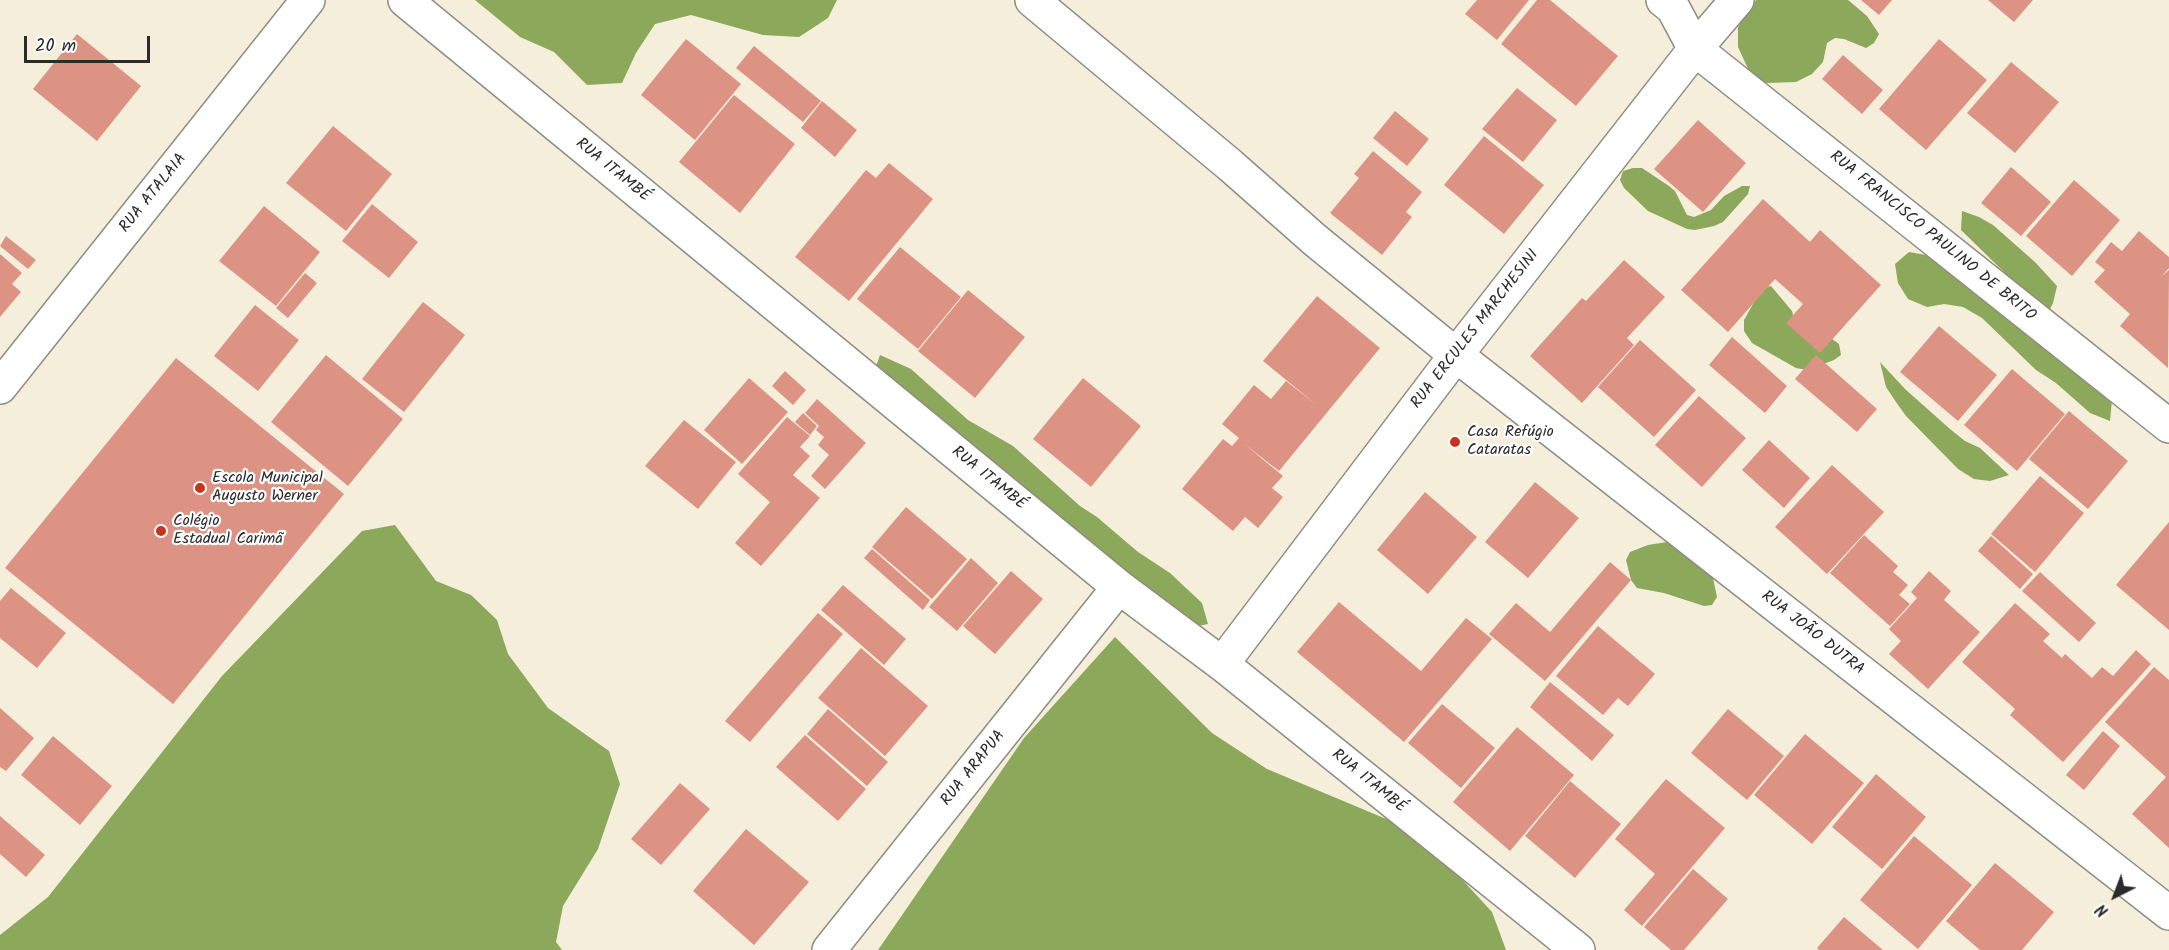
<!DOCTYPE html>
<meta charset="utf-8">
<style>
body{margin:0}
#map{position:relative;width:2169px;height:950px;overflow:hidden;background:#f4eedb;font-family:Kalam,sans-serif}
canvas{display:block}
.north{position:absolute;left:2085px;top:866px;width:60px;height:60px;-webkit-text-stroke:4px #fff;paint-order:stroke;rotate:222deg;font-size:16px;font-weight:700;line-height:24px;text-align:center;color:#2b2b2b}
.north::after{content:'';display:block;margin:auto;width:21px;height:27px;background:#2b2b2b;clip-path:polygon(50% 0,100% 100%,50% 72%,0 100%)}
.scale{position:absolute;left:24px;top:36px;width:126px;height:27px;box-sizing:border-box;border:3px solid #2b2b2b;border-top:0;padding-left:8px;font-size:18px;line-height:21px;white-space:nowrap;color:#2b2b2b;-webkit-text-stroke:4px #fff;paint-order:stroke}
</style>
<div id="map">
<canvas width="2169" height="950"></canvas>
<div class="north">N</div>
<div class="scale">20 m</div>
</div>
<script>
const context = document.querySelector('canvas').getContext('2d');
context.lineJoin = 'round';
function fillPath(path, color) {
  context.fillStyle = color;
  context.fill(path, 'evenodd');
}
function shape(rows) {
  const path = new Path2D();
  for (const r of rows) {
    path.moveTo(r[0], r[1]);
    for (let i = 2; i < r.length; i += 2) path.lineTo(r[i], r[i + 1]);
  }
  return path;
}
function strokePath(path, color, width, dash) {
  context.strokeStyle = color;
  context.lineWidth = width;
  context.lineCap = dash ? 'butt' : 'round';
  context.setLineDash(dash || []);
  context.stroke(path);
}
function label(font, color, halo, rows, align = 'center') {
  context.font = font + ' Kalam,sans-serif';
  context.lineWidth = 4.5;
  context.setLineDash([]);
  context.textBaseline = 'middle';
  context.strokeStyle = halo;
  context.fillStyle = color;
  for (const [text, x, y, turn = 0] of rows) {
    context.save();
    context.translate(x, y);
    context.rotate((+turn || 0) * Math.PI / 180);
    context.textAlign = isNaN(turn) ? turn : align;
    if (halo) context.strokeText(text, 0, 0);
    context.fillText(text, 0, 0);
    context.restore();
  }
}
const forest = shape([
 [475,0,837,0,828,18,799,37,763,35,691,15,655,24,636,53,622,83,587,85,554,52,520,37],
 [1756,0,1848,0,1867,16,1879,34,1874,43,1866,48,1844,39,1835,38,1827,43,1823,62,1812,74,1796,82,1767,83,1757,80,1750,73,1738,47,1738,27],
 [1633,168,1642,168,1669,186,1675,191,1687,215,1694,217,1711,210,1724,196,1742,186,1750,186,1748,194,1723,222,1714,226,1695,230,1687,229,1648,211,1624,188,1620,180,1623,171],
 [1962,211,1979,217,1993,225,2035,262,2057,286,2053,303,2045,319,2112,400,2110,421,2090,413,2056,383,2036,370,1982,318,1963,307,1944,304,1927,307,1908,299,1898,283,1895,264,1909,252,1926,255,1943,260,2013,286,2004,272,1961,230],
 [1771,286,1792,311,1794,319,1831,338,1839,344,1841,355,1834,360,1807,370,1796,368,1752,343,1744,331,1744,320,1762,288],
 [880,355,911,369,968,420,1013,446,1080,506,1097,517,1138,552,1170,573,1202,603,1208,624,1189,628,874,372],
 [1880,362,1905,389,1950,429,1965,441,1980,448,2009,475,1990,481,1974,479,1958,469,1906,416,1896,402,1886,387],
 [395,525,436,581,471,595,497,620,508,654,548,708,609,751,620,784,598,849,563,906,556,942,562,950,0,950,0,935,48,897,222,676,362,531],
 [1667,542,1677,545,1713,578,1717,597,1712,605,1704,606,1664,593,1637,588,1631,580,1626,560,1630,552,1648,545],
 [1115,637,1212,733,1267,769,1391,821,1445,861,1492,912,1506,950,878,950,1024,738]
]);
const building = shape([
 [1477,0,1529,0,1497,40,1465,14],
 [1537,0,1550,0,1618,56,1576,106,1501,44],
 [1861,0,1892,0,1879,15],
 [1988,0,2033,0,2014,22],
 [77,34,141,86,97,141,33,89],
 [686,39,741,84,695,140,641,95],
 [1939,39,1987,80,1926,150,1879,109],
 [754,46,821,101,803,122,736,68],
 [1843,55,1883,90,1862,114,1822,79],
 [2011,62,2059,102,2015,153,1967,113],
 [1517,88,1557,120,1523,162,1482,129],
 [734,95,795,144,740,213,679,162],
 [822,101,857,130,835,157,801,128],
 [1395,111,1429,139,1407,166,1373,138],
 [1698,120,1746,163,1703,212,1654,169],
 [333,126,392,174,346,231,286,183],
 [1484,136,1544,185,1504,234,1444,185],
 [1373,151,1422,192,1406,212,1412,217,1382,255,1330,213,1359,178,1354,174],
 [889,163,933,199,849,301,795,257,866,170,876,178],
 [2011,167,2051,202,2021,236,1981,203],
 [2074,180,2120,220,2072,276,2026,236],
 [1763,199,1810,242,1820,230,1881,285,1820,353,1786,323,1803,304,1775,279,1728,332,1681,290],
 [372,204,418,242,389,278,342,241],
 [264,206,320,252,276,306,219,261],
 [2139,231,2169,257,2169,268,2162,276,2169,270,2168,368,2120,326,2130,314,2094,282,2105,270,2095,262,2111,242,2122,251],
 [6,236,36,260,28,269,0,246],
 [900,247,961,297,918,349,857,299],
 [0,254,22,273,12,284,21,292,0,317],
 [1624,260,1665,297,1627,338,1634,345,1582,403,1530,356,1582,298,1586,301],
 [305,273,317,283,288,318,276,308],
 [968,290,1025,337,975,398,918,351],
 [1317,296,1380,348,1279,471,1243,443,1283,476,1272,488,1283,497,1258,528,1245,517,1233,531,1182,489,1223,439,1232,446,1239,438,1222,424,1254,385,1271,399,1286,381,1318,406,1263,361],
 [423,302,465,335,404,412,362,379],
 [255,305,299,340,258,391,214,356],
 [1939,326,1997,375,1958,421,1900,372],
 [1732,337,1787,386,1765,413,1709,365],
 [1640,340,1696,390,1654,437,1598,387],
 [326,355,403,419,348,486,271,422],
 [1816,355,1877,409,1857,432,1795,379],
 [176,358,344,494,173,704,5,568],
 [2012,369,2065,414,2017,471,1964,425],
 [785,371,806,390,793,405,772,386],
 [749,378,788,412,742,464,704,430],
 [1083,378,1141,426,1091,487,1033,439],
 [1699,396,1746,438,1702,487,1655,445],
 [817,399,866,443,825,489,811,476,829,455,818,445,824,437,816,430,819,426,805,413],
 [2069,411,2128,461,2088,509,2029,459],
 [803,413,817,426,810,435,795,422],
 [787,417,810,436,800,447,810,456,793,475,820,498,761,566,735,543,770,502,738,474],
 [684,420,736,462,698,509,645,466],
 [1769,440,1810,478,1784,508,1742,470],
 [1832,465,1884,512,1827,574,1775,527],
 [2040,476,2084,513,2035,572,1991,534],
 [1535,482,1579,518,1528,578,1485,542],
 [1425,492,1477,537,1428,594,1377,550],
 [906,507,967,559,932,599,872,547],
 [2169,522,2169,630,2116,585],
 [1864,535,1898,566,1893,572,1908,585,1899,595,1910,604,1890,626,1830,573],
 [1991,536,2033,574,2020,589,1978,551],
 [872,549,930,600,923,610,864,558],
 [971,558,998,583,957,631,929,607],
 [1610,562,1631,580,1545,681,1489,634,1516,603,1550,632],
 [1011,571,1043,599,995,654,963,626],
 [1929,571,1951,591,1944,600,1980,632,1928,689,1889,654,1901,641,1889,629,1917,598,1911,592],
 [2040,572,2096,623,2079,642,2022,591],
 [843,585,906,639,884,665,821,610],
 [11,588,66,633,37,668,0,638,0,601],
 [1339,602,1421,671,1466,618,1492,639,1404,742,1297,652],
 [2015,603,2050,634,2043,641,2062,658,2065,654,2092,678,2102,667,2113,676,2136,650,2151,664,2063,762,2010,715,2015,709,1962,662],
 [818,613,843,634,750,742,725,721],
 [1598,626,1655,674,1628,706,1618,698,1603,715,1556,676],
 [861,648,928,706,885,756,818,698],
 [2154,667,2169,680,2169,848,2132,814,2166,777,2105,722],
 [1550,682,1614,735,1592,761,1530,707],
 [1442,704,1495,748,1461,788,1408,743],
 [0,708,34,738,6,771,0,767],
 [828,709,888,762,867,786,807,734],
 [1728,709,1784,756,1747,800,1691,753],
 [1517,727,1574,775,1510,851,1453,802],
 [2103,731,2120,746,2084,790,2066,775],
 [1805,734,1864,783,1812,844,1754,795],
 [805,735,866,789,838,821,776,767],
 [53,736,112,786,80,825,21,775],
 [1876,774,1926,817,1882,869,1832,827],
 [1666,779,1725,828,1642,926,1624,910,1655,874,1615,839],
 [1570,781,1621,824,1575,878,1525,836],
 [680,783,710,809,661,865,631,839],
 [0,816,45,855,26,877,0,854],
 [746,829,809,882,754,945,693,891],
 [1914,836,1972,885,1918,949,1860,900],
 [1995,863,2054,912,2022,950,1980,950,1946,921],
 [1693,869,1728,899,1684,950,1671,950,1644,927],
 [1844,917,1883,950,1819,950,1817,948]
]);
const street = shape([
 [405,0,1119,587,1222,664,1578,950],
 [1032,0,1230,165,1315,240,1456,355,2169,913],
 [1663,0,1673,8,1695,49,2169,426],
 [0,387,308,0],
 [1222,664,1456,355,1695,49,1737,0],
 [829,950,1119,587]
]);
const markers = [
 [1455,442,6,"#c8321e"],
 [200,488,6,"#c8321e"],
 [161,531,6,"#c8321e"]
];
const streetNames = [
 ["RUA ITAMBÉ",612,171,39],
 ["RUA ATALAIA",154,194,-51],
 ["RUA FRANCISCO PAULINO DE BRITO",1932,237,39],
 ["RUA ERCULES MARCHESINI",1476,330,-52],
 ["RUA ITAMBÉ",988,479,39],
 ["RUA JOÃO DUTRA",1812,634,38],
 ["RUA ARAPUA",974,769,-51],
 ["RUA ITAMBÉ",1368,782,39]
];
const poiNames = [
 ["Casa Refúgio",1467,433],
 ["Cataratas",1467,451],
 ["Escola Municipal",212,479],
 ["Augusto Werner",212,497],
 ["Colégio",173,522],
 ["Estadual Carimã",173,540]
];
fillPath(forest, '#8ca85a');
fillPath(building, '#dc9383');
strokePath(street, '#908c83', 36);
strokePath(street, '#fff', 33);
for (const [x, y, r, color] of markers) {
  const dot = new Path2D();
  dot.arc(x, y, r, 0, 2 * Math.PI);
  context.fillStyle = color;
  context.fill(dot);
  strokePath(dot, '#fff', 2);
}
label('16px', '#2b2b2b', '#fff', streetNames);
label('16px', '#2b2b2b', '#fff', poiNames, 'left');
</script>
